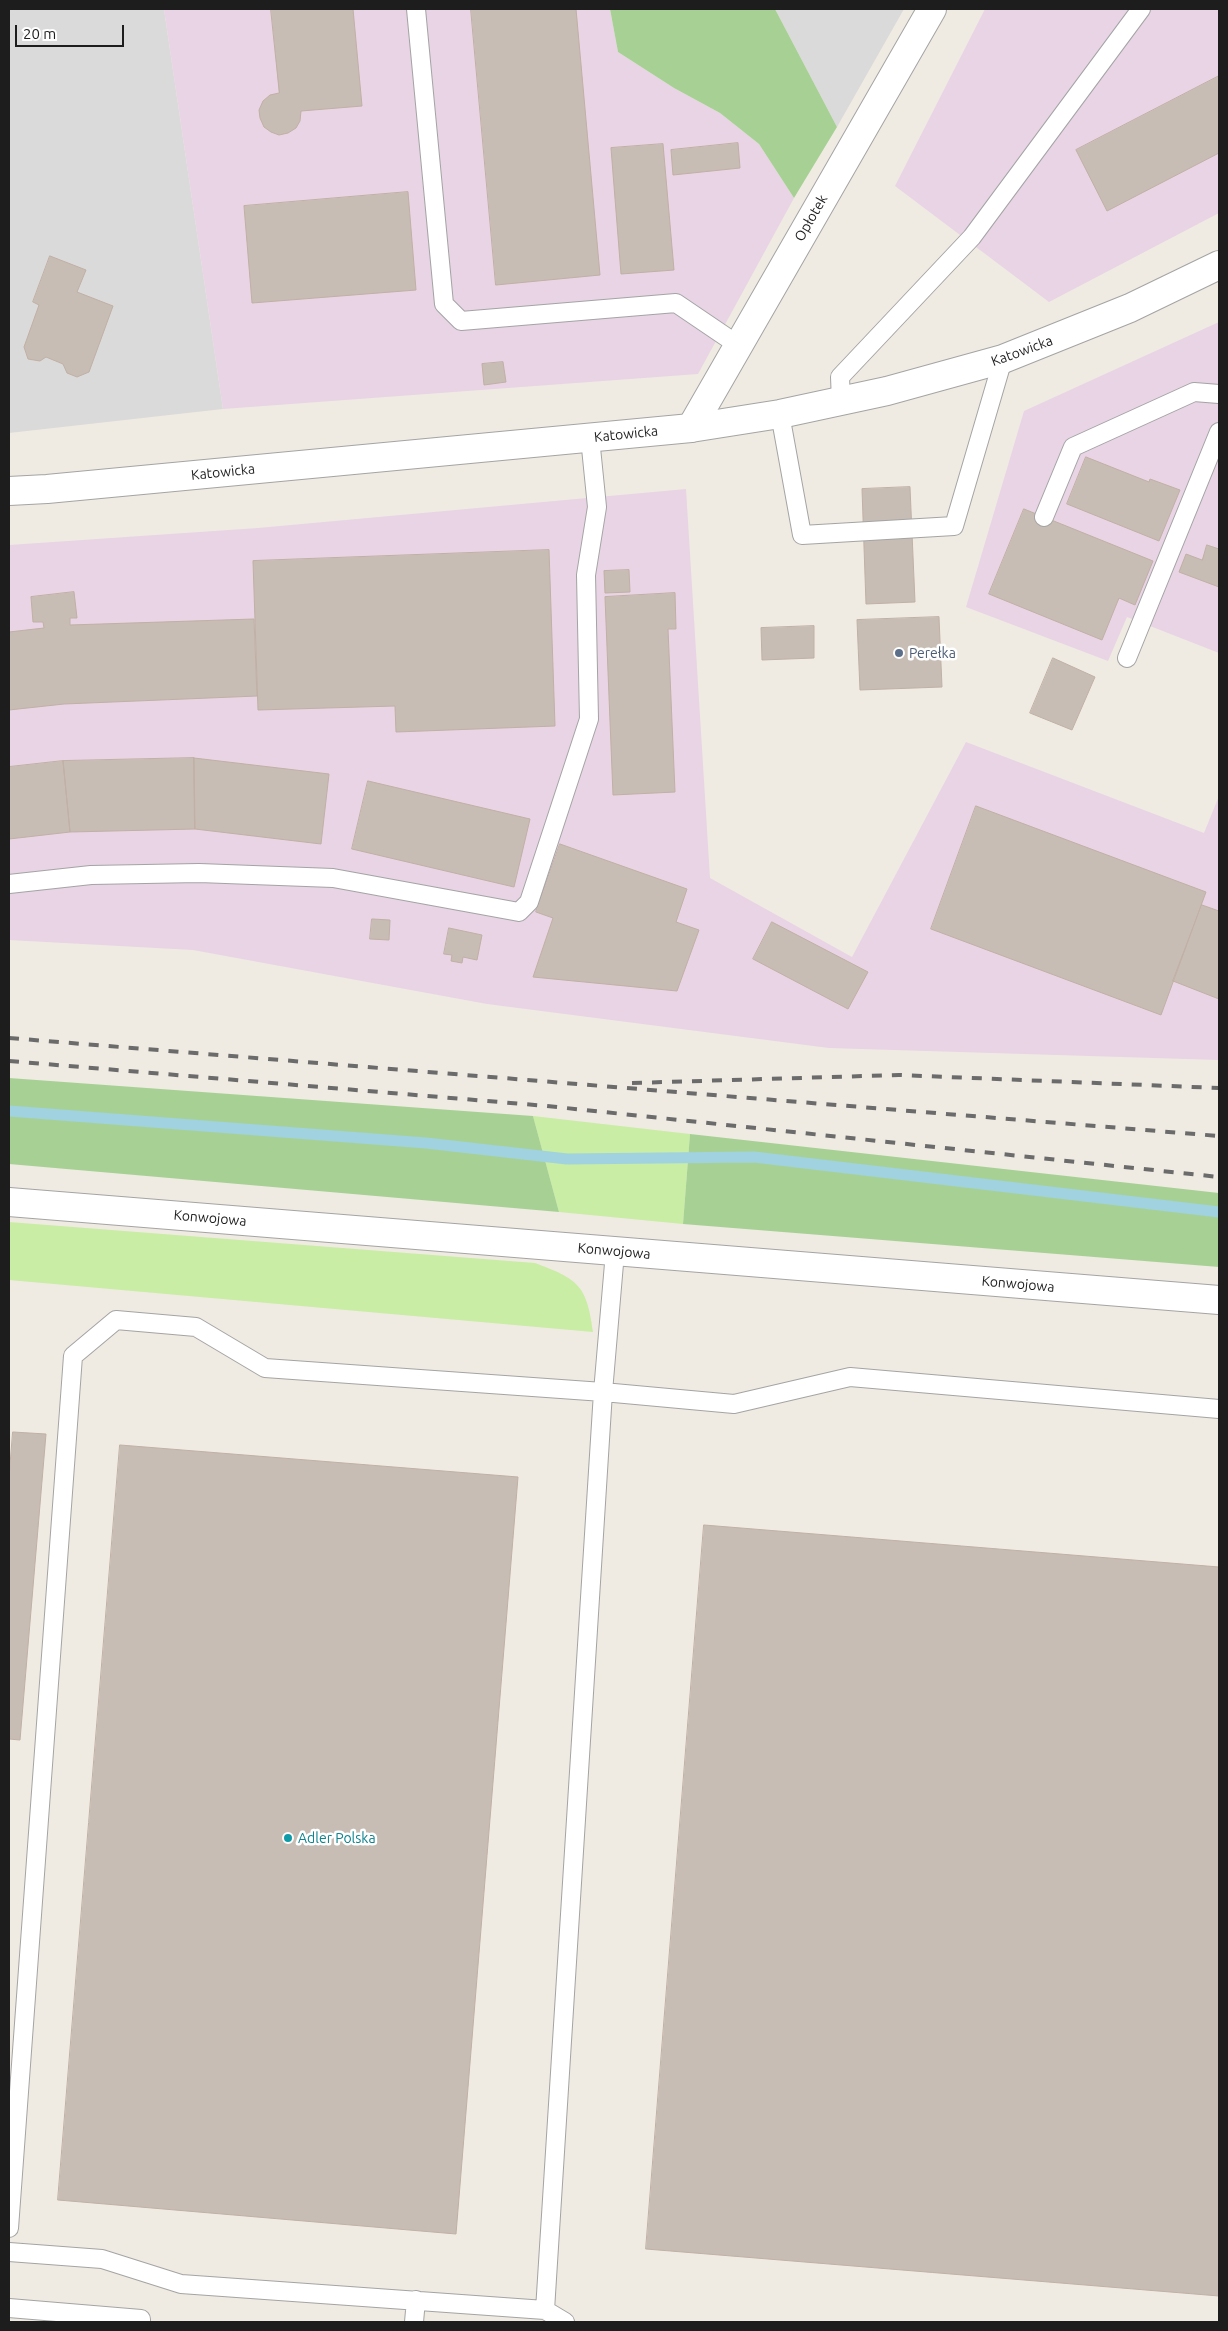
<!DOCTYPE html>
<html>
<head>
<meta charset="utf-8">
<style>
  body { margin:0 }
  #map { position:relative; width:1228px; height:2331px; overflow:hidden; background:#efebe2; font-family:Ubuntu,sans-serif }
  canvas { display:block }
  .frame { position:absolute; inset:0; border:10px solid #1d1d1d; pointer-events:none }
  .scale { position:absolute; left:15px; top:25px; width:109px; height:22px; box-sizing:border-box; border:2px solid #1d1d1d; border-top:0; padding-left:6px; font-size:15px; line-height:18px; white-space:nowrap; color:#1d1d1d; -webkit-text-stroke:4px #fff; paint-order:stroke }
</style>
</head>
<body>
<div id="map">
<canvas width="1228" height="2331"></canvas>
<div class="frame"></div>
<div class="scale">20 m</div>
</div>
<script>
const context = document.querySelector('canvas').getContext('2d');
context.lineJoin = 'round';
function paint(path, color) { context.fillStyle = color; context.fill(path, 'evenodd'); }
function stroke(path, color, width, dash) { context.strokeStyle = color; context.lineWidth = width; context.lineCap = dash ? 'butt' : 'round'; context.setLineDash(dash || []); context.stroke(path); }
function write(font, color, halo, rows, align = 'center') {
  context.font = font + ' Ubuntu,sans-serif'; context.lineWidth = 5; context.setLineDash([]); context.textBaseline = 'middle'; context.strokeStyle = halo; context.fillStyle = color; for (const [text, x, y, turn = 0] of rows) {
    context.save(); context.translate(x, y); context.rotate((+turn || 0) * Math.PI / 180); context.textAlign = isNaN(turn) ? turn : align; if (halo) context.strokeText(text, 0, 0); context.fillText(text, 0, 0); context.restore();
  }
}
paint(new Path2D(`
  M9 9H164L223 409 9 433Z
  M775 9H904L837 127Z`), '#dbdada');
paint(new Path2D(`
  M164 9H610L618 52 674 88 720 113 759 144 794 198 698 374 223 409Z
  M985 9H1219V213L1049 302 895 186Z
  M1219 322V653L1127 617 1108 661 966 607 1024 411Z
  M686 489 710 878 852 957 966 742 1204 833 1219 796V1060L829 1048 487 1004 193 950 9 940V545L258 528Z`), '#e8d4e5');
paint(new Path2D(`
  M533 1116 690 1134 683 1224 559 1212Z
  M9 1222 535 1263C578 1279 587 1285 593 1332L9 1280Z`), '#c9eda4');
paint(new Path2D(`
  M610 9H775L837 127 794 198 759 144 720 113 674 88 618 52Z
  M9 1078 533 1116 559 1212 9 1164Z
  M690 1134 1219 1193V1267L683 1224Z`), '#a7d194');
stroke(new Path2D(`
  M9 1111 426 1143 567 1159 754 1157 1219 1212`), '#a0d2df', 11);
const building = new Path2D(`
  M271 9H353L362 106 301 111 300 121 296 128 288 133 279 135 271 132 264 127 260 118 259 110 263 101 270 95 279 93Z
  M471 9H576L600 275 496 285Z
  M1219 76V153L1107 211 1076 150Z
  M738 143 740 168 673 175 671 150Z
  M663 144 674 270 621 274 611 148Z
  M408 192 416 290 252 303 244 206Z
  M50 256 86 270 77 292 113 306 89 372 77 377 67 373 63 364 46 357 40 361 28 359 24 347 39 305 33 302Z
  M503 362 506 382 484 385 482 364Z
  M1086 457 1149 482 1150 479 1180 490 1159 541 1067 504Z
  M910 487 915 602 866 604 862 489Z
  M1024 509 1153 561 1135 605 1119 598 1102 640 989 594Z
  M1207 545 1219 549V587L1179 572 1186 554 1202 560Z
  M549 550 555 726 396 732 395 706 258 710 253 561Z
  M629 570 630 592 605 593 604 571Z
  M74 592 77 618H70V625L254 619 257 696 64 704 9 710V632L44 628 43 622H33L31 597Z
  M675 593 676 629H668L675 792 613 795 605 597Z
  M939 617 942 687 860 690 857 620Z
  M814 626V658L762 660 761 628Z
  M1053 658 1095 677 1072 730 1030 713Z
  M194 758 195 829 70 832 63 761Z
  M194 758 329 774 321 844 195 829Z
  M63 761 70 832 9 839V767Z
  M368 781 530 819 514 887 352 849Z
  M976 806 1206 892 1161 1015 931 929Z
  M560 844 687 889 676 922 699 930 677 991 533 977 553 918 536 912Z
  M1202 905 1219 911V999L1173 981Z
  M372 919 390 920 389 940 370 939Z
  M772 922 868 972 848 1009 753 959Z
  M449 928 482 935 477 960 463 957 462 963 451 961 452 955 444 954Z
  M13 1432 46 1434 20 1740 9 1739V1478Z
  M120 1445 518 1477 456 2234 58 2200Z
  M704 1525 1219 1567V2296L646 2249Z`);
paint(building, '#c7bdb5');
stroke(building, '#c1b0a4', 1);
const service = new Path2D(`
  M416 9 444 304 461 321 676 303 738 345
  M841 401 840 377 972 237 1141 9
  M780 414 802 535 954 526 1003 359
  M1044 517 1073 447 1194 392 1219 394
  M1127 658 1219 432
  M9 884 91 875 199 873 333 878 519 912 529 902 589 719 586 575 597 507 590 438
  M9 2228 73 1356 116 1320 196 1327 265 1368 603 1392 734 1404 850 1377 1219 1409
  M9 2252 102 2259 181 2284 545 2310 603 1392 615 1252
  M9 2308 141 2319V2322
  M545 2310 565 2322
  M414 2322 416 2300`);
const minor = new Path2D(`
  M691 428 932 9
  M9 1202 1219 1300`);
const tertiary = new Path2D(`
  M9 491 47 489 691 428 780 414 887 391 1003 359 1130 308 1219 265`);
stroke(service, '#a4a4a4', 20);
stroke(minor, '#a4a4a4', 30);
stroke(tertiary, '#a4a4a4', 30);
stroke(service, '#fff', 18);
stroke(minor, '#fff', 28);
stroke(tertiary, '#fff', 28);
stroke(new Path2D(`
  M9 1038 1219 1136
  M9 1061 547 1106 1219 1177
  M632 1083 899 1075 1219 1088`), '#6b6b6b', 4, [10, 10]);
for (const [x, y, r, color] of [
  [899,653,5,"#5c6f8a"],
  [288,1838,5,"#0f9aa8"]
]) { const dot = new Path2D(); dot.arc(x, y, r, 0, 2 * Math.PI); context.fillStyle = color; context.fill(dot); stroke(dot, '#fff', 2); }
write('14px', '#1d1d1d', '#fff', [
  ["Opłotek",811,218,-60],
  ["Katowicka",1022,351,-20],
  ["Katowicka",626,434,-6],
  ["Katowicka",223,472,-6],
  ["Konwojowa",210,1218,5],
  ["Konwojowa",614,1251,5],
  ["Konwojowa",1018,1284,5]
]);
write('14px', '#4e5e75', '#fff', [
  ["Perełka",909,653]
], 'left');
write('14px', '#0d838f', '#fff', [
  ["Adler Polska",298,1838]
], 'left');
</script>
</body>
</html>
